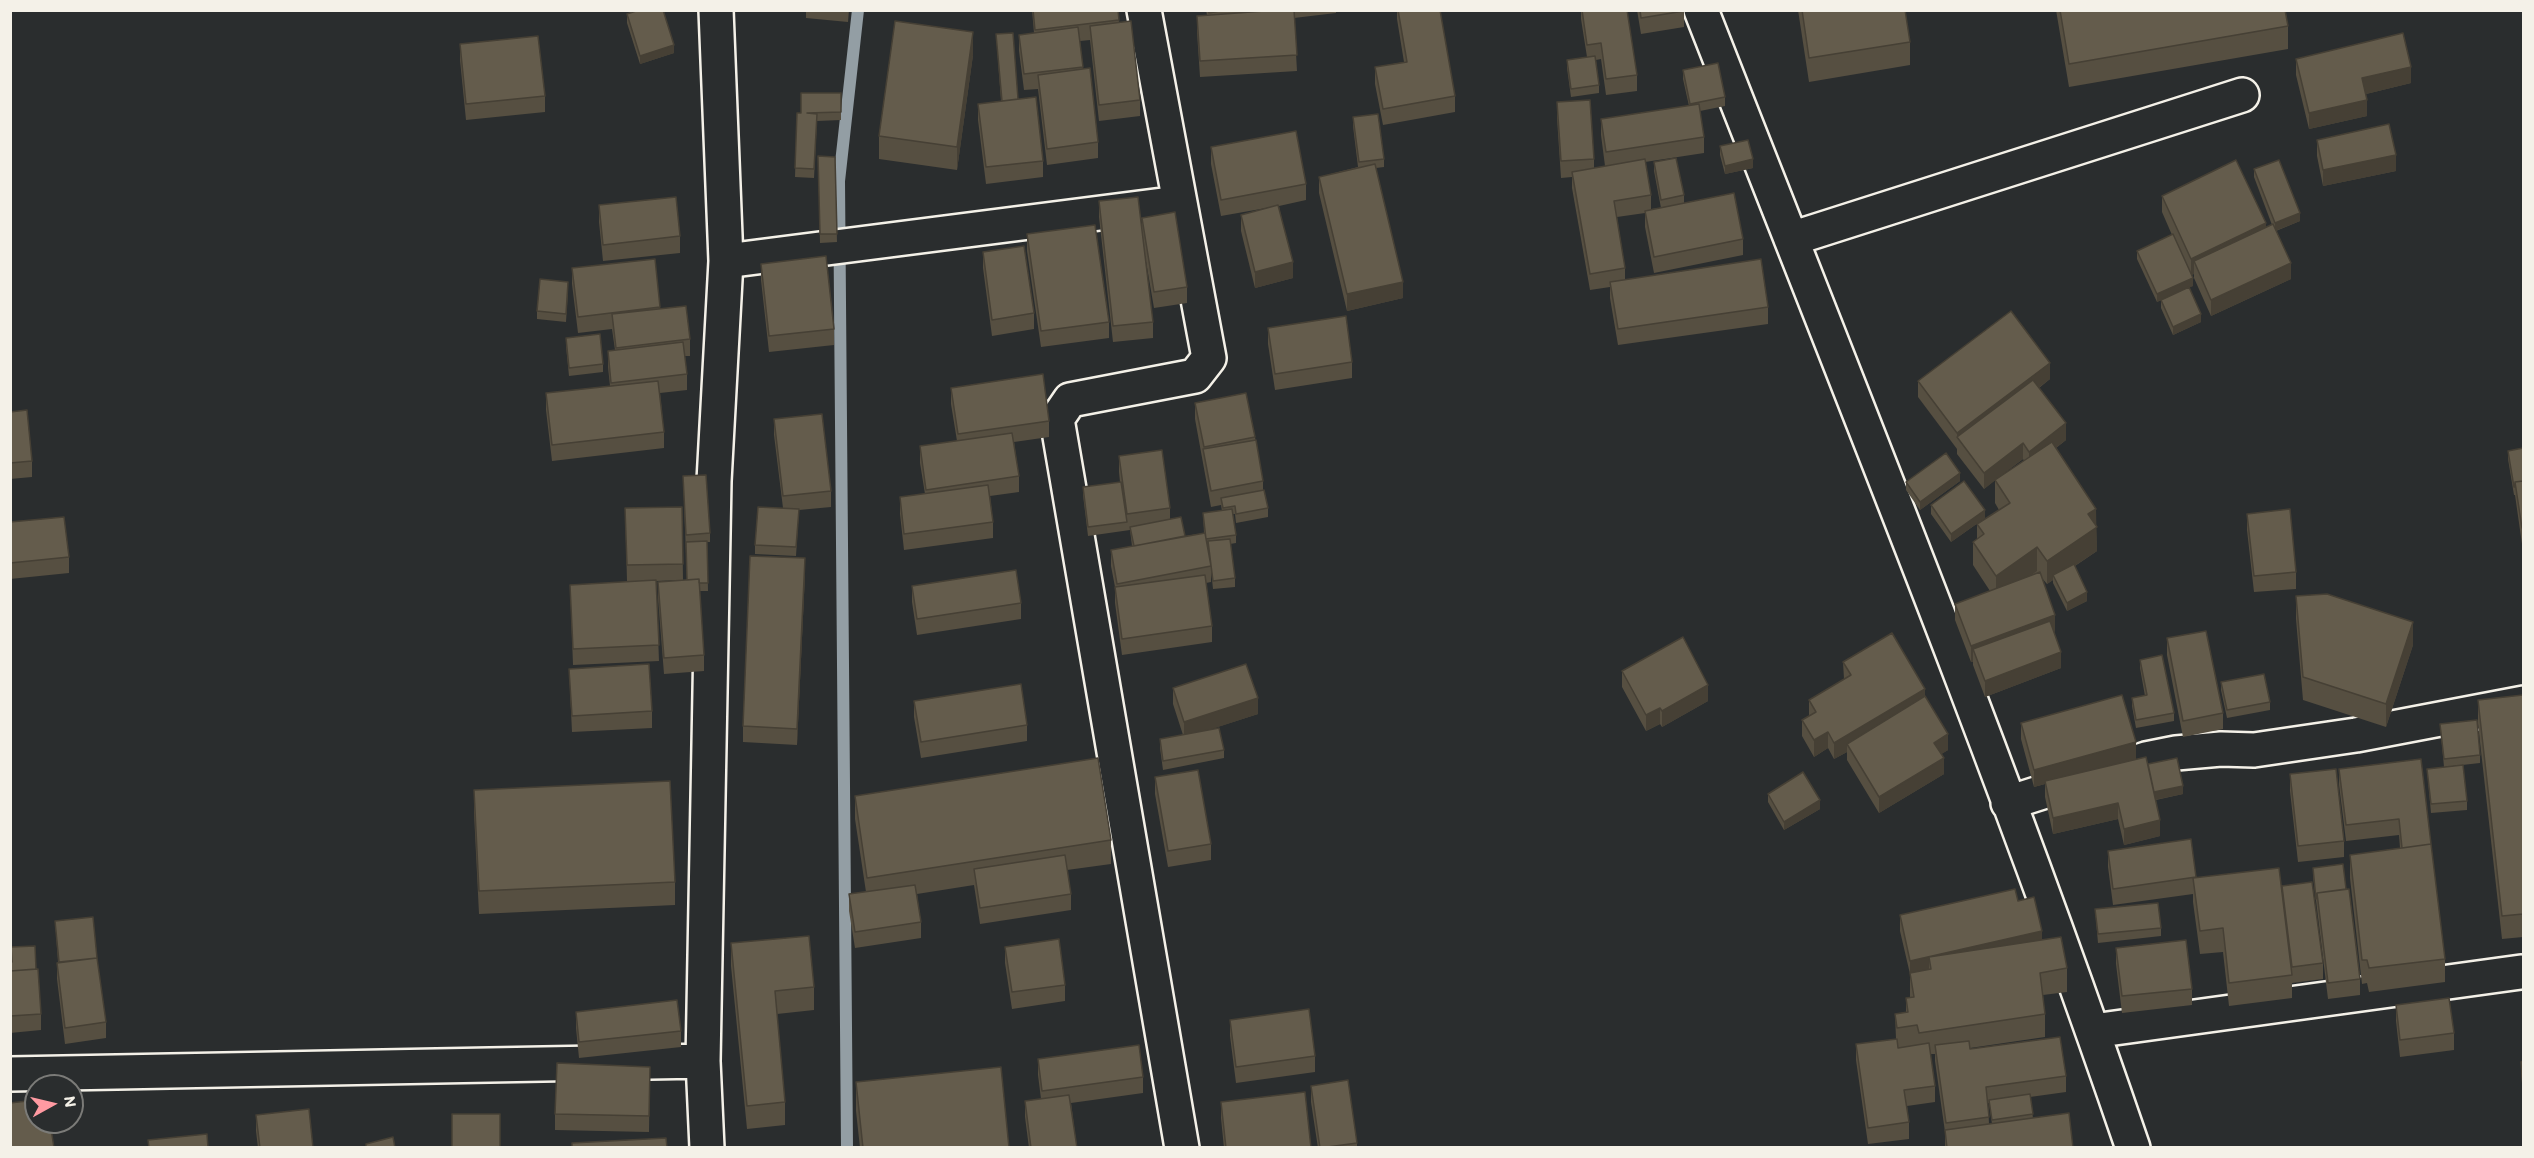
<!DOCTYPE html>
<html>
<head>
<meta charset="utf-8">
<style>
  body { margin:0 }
  #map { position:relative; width:2534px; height:1158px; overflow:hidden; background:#2a2d2e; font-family:Itim,sans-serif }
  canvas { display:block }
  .frame { position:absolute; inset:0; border:12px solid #f4f1e8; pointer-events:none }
  .north { position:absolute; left:24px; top:1074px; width:60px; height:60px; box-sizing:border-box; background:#2a2d2e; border:2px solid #7b7b78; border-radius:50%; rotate:82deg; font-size:16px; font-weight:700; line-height:24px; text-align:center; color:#f4f1e8 }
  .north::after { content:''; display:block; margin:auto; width:21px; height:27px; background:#ff9aa2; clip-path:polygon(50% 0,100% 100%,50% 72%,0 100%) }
</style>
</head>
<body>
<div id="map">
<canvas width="2534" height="1158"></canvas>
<div class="frame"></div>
<div class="north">N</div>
</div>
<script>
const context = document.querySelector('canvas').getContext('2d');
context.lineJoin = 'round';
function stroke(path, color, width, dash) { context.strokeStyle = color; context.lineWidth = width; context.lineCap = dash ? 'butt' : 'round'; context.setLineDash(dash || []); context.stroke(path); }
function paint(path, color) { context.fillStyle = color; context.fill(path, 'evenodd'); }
stroke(new Path2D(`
  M847 1148 839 181 858 10`), '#939ea4', 12);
const street = new Path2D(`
  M1144 10 1209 358 1195 376 1070 400 1057 419 1182 1148
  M1701 10C1849 388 2002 764 2133 1148
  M1791 239 2242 95
  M726 261 1178 203
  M2008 803 2146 759 2176 753 2221 749 2254 750 2356 735 2524 703
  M2093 1031 2521 972
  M10 1074 703 1061
  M707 1148 703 1061 714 481 726 261 716 10`);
stroke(street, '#f4f1e8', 38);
stroke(street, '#2a2d2e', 33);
paint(new Path2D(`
  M806 10H849L848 22 806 18Z
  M1032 10H1118L1119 23 1140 100V116L1099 121 1090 40 1080 41 1083 69 1098 142V158L1047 165 1038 89 1024 90 1019 51V35L1034 33Z
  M1206 10H1336V13L1294 18 1297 71 1200 77 1197 32V16L1207 15Z
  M1397 10H1440L1455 96V112L1383 125 1375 84V67L1404 62 1397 19Z
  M1581 10H1627L1637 75V91L1606 95 1601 59 1596 60 1599 85V93L1571 97 1567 68V60L1587 57 1581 19Z
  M1637 10H1684V27L1641 34Z
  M1798 10H1905L1910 42V65L1809 82Z
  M2056 10H2285L2288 26V49L2069 87Z
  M627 14 674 53 640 64 627 23Z
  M996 34 1018 99 1043 161V177L986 184 978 120V104L1001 101Z
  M460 44 545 96V112L466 120 460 60Z
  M973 55 957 170 879 159V136Z
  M2296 59 2411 83 2366 94 2367 116 2309 129 2296 75Z
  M1683 70 1725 97V106L1700 111 1704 137V153L1645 162 1651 195V209L1661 208 1654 171V162L1684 195V203L1743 239V255L1654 273 1645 227V213L1617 217 1625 268V279L1768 307V324L1618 345 1610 298V287L1590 290 1572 188V177L1561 178 1557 118V102L1594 159V168L1605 166 1601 135V119L1689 106 1683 79Z
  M841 93V120L817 121 814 178 795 177 797 113H801Z
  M1353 117 1384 159V167L1376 168 1403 298 1347 311 1319 193V177L1358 167 1353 126Z
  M2317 140 2396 171 2323 186 2317 156Z
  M1720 146 1753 168 1725 174 1720 155Z
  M1211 147 1306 184V200L1279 206 1293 278 1255 288 1241 231V215L1272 207 1221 216 1211 164Z
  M818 156 835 157 837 242 820 243Z
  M2254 169 2300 221 2276 231 2291 279 2211 316 2194 278V274L2191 275 2193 286 2189 287 2201 322 2173 335 2161 308V300L2157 302 2137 259V251L2172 235 2162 212V196L2266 227 2272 225 2254 177Z
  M1099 201 1142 227V218L1187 287V303L1154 308 1144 250 1153 322V338L1113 342 1099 217Z
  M599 205 680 236V253L603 261 599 222Z
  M1027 234 1109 322V338L1041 347 1027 251Z
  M983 252 1034 313V329L992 336 983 268Z
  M655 259 660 309 690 339V356H685L687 374V390L660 393 664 432V448L552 461 546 410V393L610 386 608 367V351L615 350 612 329 578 333 572 284V268Z
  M761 264 834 329V345L769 352 761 280Z
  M568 290 566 322 537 319V311Z
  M1268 328 1352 362V378L1275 390 1268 344Z
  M566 338 603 364V372L569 376 566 346Z
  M2050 379 2039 388 2066 440 2056 448 2096 526 2097 551 2075 566 2087 601 2067 611 2053 583V580L2047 584 2041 577 2055 631 2054 632 2061 668 1985 697 1973 665V662H1971L1955 620V604L1990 591 1973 565V542L1977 539V524L1999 510 1995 503V480L1984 489 1957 454V449L1918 397V381ZM2023 459 2024 461 1999 477Z
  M951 388 1049 421V437L1014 442 1019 476V492L990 496 993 522V538L904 550 900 514V497L925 494 920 463V446L957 441 951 404Z
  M1195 403 1255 437 1263 481V491L1268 508V517L1236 523 1235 514H1233L1236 535V543L1230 544 1235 578V587L1213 589 1211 570V582L1206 583 1212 626V642L1122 655 1115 603V587L1111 566V550L1132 546 1130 530 1088 536 1083 495V487L1120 482 1119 472V456L1170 508V519L1185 536 1204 533 1203 513 1222 511 1221 505 1211 507 1195 419Z
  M10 412 32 461V477L10 479Z
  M774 419 831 491V507L799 510 796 556 755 554V545L783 508 774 435Z
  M2523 448V544H2522L2515 495H2514L2508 459V451Z
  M683 476 710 533V542H707L708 591H699L704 655V671L664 674 658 598V582L682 580 656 581 659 661 573 665 570 585 642 581H627L625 508 682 507 683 580H687Z
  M1960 481 1920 510 1906 490V482Z
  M1931 505 1985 518 1951 542 1931 514Z
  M2247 514 2296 572V589L2254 592 2247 530Z
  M10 522 69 557V573L10 579Z
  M805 574 797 745 743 742V726Z
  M912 586 1021 603V619L917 635 912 602Z
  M2296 596 2413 645 2386 727 2303 700 2296 619Z
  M2167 638 2223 713V729L2183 737 2167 655Z
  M2140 660 2174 713V721L2136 728 2132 706V698L2145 696 2140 668Z
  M1843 662 1925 697 1948 750 1941 754 1944 774 1879 813 1847 760V752L1834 759 1828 748 1814 757 1802 736V720L1809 716V700L1844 679Z
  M569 669 652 711V728L572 732Z
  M1622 671 1708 701 1662 727 1660 724 1646 731 1622 687Z
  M2221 682 2270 702V710L2227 718 2221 690Z
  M1173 688 1258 714 1208 730 1224 750V758L1163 770 1160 748V739L1183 735 1173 704Z
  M2523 695V937L2502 939 2478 724V700Z
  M914 701 1027 725V741L921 758 914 717Z
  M2021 723 2136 759 2110 766H2148L2183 794 2156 800 2160 836 2124 845 2118 819 2053 834 2045 797V784L2034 787 2021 739Z
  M2440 724 2480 755V763L2444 767Z
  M2339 769 2431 844 2445 959V982L2369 992 2367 983 2362 984 2350 878V855L2400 848 2399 835 2346 841 2339 785Z
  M2427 769 2467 801V810L2431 813Z
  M2290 774 2344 841V857L2298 862 2290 791Z
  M1155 777 1211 844V860L1168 867 1155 794Z
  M474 790 675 882V905L479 914 474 813Z
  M1768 794 1820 809 1784 830 1768 802Z
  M855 796 1111 840V864L1067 870 1071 894V910L980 924 974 885 917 894 921 922V938L855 948 849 911V894L866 892 855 819Z
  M2108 851 2196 878 2282 892 2323 963V979L2292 983V998L2229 1006 2223 952 2200 954 2193 902V894L2113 905 2108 867Z
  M2313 868 2346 889 2360 979V995L2328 999 2313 876Z
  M2018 901 2042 940 2067 968V992L2043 995 2045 1014V1037L1970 1048V1049L2066 1076V1092L2030 1097 2033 1118 2073 1148H1945V1132L1935 1061V1054H1930L1935 1086V1102L1907 1106 1909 1122V1139L1868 1144 1856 1060V1044L1896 1039 1895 1014 1906 1012V998H1910V974L1900 931V915ZM1988 1103H1989L1992 1124H1989Z
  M2095 909 2161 928V936L2098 943Z
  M55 921 97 958 106 1022V1038L65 1044 57 979V963L58 962Z
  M731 943 814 987V1010L777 1014 785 1102V1125L747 1129 731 966Z
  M1005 947 1065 985V1001L1012 1009 1005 963Z
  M2116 948 2192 989V1005L2122 1013 2116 964Z
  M10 962 36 969 41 1014V1030L10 1033Z
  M2396 1005 2454 1033V1050L2400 1057 2396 1021Z
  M576 1012 681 1031V1047L579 1058 576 1028Z
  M1230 1020 1315 1056V1072L1236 1083 1230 1036Z
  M1038 1059 1143 1077V1093L1071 1103 1077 1148H1029L1025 1117V1101L1041 1099 1038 1075Z
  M2523 1061V1095L2521 1070V1062Z
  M650 1067 649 1132 555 1130V1114Z
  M856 1082 1009 1148H860L856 1111Z
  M1311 1086 1357 1143V1148H1318L1311 1102Z
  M1221 1102 1311 1148H1224L1221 1118Z
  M256 1115 313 1148H258L256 1131Z`), '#564f41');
paint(new Path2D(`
  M973 32V55L957 170V147Z
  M674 45V53L640 64V56Z
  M2411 67V83L2362 95V78Z
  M2367 100V116L2309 129V113Z
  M2396 155V171L2323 186V170Z
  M1753 159V168L1725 174V166Z
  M2300 213V221L2275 231V223Z
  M2266 223V239L2194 261V274L2191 275V259Z
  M1293 262V278L1255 288V272Z
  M2291 263V279L2211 316V300Z
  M2193 278V286L2157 302V294Z
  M1403 282V298L1347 311V294Z
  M2201 314V322L2173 335V327Z
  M2050 363V379L1963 445 1957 437V433Z
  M2066 423V440L2029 468V452Z
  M2023 443V459L1984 489V473Z
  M1960 473V481L1920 510V502Z
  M2096 509 2097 551 2055 579 2053 575V580L2047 584V561L2088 514Z
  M1985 510V518L1951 542V534Z
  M2037 547V571L1996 599V576Z
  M805 558V574L797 745V729Z
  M2087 592V601L2067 611V603Z
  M2055 615V631L1977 660 1973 649V662H1971V646Z
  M2413 622V645L2386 727V704Z
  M2061 652V668L1985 697V681Z
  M1708 685V701L1662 727V711Z
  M1925 689V705L1847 744V752L1834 759V743Z
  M1258 698V714L1184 738V722Z
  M1660 708V724L1646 731V715Z
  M1828 732V748L1814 757V740Z
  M1948 734V750L1934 759V743Z
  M2136 742V759L2045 784V781V784L2034 787V770Z
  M1944 758V774L1879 813V797Z
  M2183 786V794L2154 800V792Z
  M1820 800V809L1784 830V822Z
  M2118 803V819L2053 834V818Z
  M2160 820V836L2124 845V829Z
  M2042 931V948L1929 957V973L1910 977V961Z`), '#464035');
const building = new Path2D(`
  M639 10H663L674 45 640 56 627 14Z
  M1033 10H1118L1119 20 1035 30Z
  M1208 10H1225L1209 13Z
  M1278 10H1294L1297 55 1200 61 1197 16Z
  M1398 10H1440L1455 96 1383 109 1375 67 1407 62Z
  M1582 10H1627L1637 75 1606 79 1601 43 1587 45Z
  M1640 10H1684V11L1641 18Z
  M1802 10H1905L1910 42 1809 58Z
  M2060 10H2285L2288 26 2069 64Z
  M895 21 973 32 957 147 879 136Z
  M1131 21 1140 100 1099 105 1090 26Z
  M1078 27 1083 67 1024 74 1019 35Z
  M1013 33 1018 99 1002 101 996 34Z
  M2403 33 2411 67 2362 78 2367 100 2309 113 2296 59Z
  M538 36 545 96 466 104 460 44Z
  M1595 56 1599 85 1571 89 1567 60Z
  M1718 63 1725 97 1690 104 1683 70Z
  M1090 68 1098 142 1047 149 1038 75Z
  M801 93H841V112L807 113 817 114 814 169 795 168 797 113H801Z
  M1036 97 1043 161 986 167 978 104Z
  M1590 100 1594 159 1561 161 1557 102Z
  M1699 104 1704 137 1606 152 1601 119Z
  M1378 114 1384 159 1359 162 1353 117Z
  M2389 124 2396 155 2323 170 2317 140Z
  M1296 131 1306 184 1221 200 1211 147Z
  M1748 140 1753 159 1725 166 1720 146Z
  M818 156 835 157 837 234H820Z
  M1676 158 1684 195 1661 200 1654 162Z
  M1645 159 1651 195 1614 201 1625 268 1590 274 1572 172Z
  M2236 160 2266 223 2191 259 2162 196Z
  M2279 160 2300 213 2275 223 2254 169Z
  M1375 164 1403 282 1347 294 1319 177Z
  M1734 193 1743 239 1654 257 1645 211Z
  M676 197 680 236 603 245 599 205Z
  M1138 197 1153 322 1113 326 1099 201Z
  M1278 205 1293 262 1255 272 1241 215Z
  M1175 212 1187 287 1154 292 1142 218Z
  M2273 224 2291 263 2211 300 2194 261Z
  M1095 225 1109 322 1041 331 1027 234Z
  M2173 234 2193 278 2157 294 2137 251Z
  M1024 246 1034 313 992 320 983 252Z
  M826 256 834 329 769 336 761 264Z
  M655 259 660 307 578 317 572 268Z
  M1761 259 1768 307 1618 329 1610 282Z
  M540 279 568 282 566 314 537 311Z
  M2189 287 2201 314 2173 327 2161 300Z
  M686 306 690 339 616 348 612 314Z
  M2011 311 2050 363 1957 433 1918 381Z
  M1346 316 1352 362 1275 374 1268 328Z
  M600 334 603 364 569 368 566 338Z
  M683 342 687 374 611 383 608 351Z
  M1043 374 1049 421 958 434 951 388Z
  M2033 380 2066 423 2029 452 2023 443 1984 473 1957 437Z
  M658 381 664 432 552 445 546 393Z
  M1246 393 1255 437 1204 447 1195 403Z
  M27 410 32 461 10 463V412Z
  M822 414 831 491 783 496 774 419Z
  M1012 433 1019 476 926 490 920 446Z
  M1256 440 1263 481 1211 491 1203 449Z
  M2052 442 2096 509 2088 514 2097 527 2047 561 2037 547 1996 576 1973 542 1984 534 1977 524 2010 503 1995 480Z
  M2523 448V481L2515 482V487H2514L2508 451Z
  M1162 450 1170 508 1127 514 1119 456Z
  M1946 453 1960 473 1920 502 1906 482Z
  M706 475 710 533 686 535 683 476Z
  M1964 481 1985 510 1951 534 1931 505Z
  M2523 481V528H2522L2515 482Z
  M1121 482 1127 522 1088 527 1083 487Z
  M988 485 993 522 904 534 900 497Z
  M1264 490 1268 508 1236 514 1235 506 1223 508 1221 498Z
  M682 507 683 564 627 565 625 508Z
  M758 507 799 509 796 547 755 545Z
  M1232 509 1236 535 1206 539 1203 513Z
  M2290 509 2296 572 2254 576 2247 514Z
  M64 517 69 557 10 563V522Z
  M1181 517 1185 536 1134 546 1130 527Z
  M1205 533 1211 566 1117 584 1111 550Z
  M1230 539 1235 578 1213 581 1208 541Z
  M707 541 708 583H699V579L687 580 686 542Z
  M750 556 805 558 797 729 743 726Z
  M2074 564 2087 592 2067 603 2053 575Z
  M1016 570 1021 603 917 619 912 586Z
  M2040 572 2055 615 1971 646 1955 604Z
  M1205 575 1212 626 1122 639 1115 587Z
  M699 579 704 655 664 658 658 582Z
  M656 580 659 645 573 649 570 585Z
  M2327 594 2413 622 2386 704 2303 677 2296 596Z
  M2050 621 2061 652 1985 681 1973 649Z
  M2206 631 2223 713 2183 721 2167 638Z
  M1892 633 1925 689 1834 743 1828 732 1814 740 1802 720 1816 712 1809 700 1851 675 1843 662Z
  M1683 637 1708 685 1662 711 1660 708 1646 715 1622 671Z
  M2162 655 2174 713 2136 720 2132 698 2147 695 2140 660Z
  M649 664 652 711 572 716 569 669Z
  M1246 664 1258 698 1184 722 1173 688Z
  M2264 674 2270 702 2227 710 2221 682Z
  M1021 684 1027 725 921 742 914 701Z
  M2122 695 2136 742 2034 770 2021 723Z
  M2523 695V914L2502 916 2478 700Z
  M1925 696 1948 734 1934 743 1944 758 1879 797 1847 744Z
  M2477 720 2480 755 2444 759 2440 724Z
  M1219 728 1224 750 1163 761 1160 739Z
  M2146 757 2160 820 2124 829 2118 803 2053 818 2045 781Z
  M1098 758 1111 840 867 878 855 796Z
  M2177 758 2183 786 2154 792 2148 764Z
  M2421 759 2431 844 2402 848 2399 819 2346 825 2339 769Z
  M2463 765 2467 801 2431 804 2427 769Z
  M2336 769 2344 841 2298 846 2290 774Z
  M1198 770 1211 844 1168 851 1155 777Z
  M1803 772 1820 800 1784 822 1768 794Z
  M670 781 675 882 479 891 474 790Z
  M2191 839 2196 877 2113 889 2108 851Z
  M2431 844 2445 959 2369 968 2367 960H2362L2350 855Z
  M1065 855 1071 894 980 908 974 869Z
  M2343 864 2346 889 2317 893 2316 899 2313 868Z
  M2279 868 2292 975 2229 983 2223 928 2200 931 2193 878Z
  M2312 882 2323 963 2292 967 2282 886Z
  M915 885 921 922 855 932 849 894Z
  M2015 889 2018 901 2034 897 2042 931 1910 961 1900 915Z
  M2349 889 2360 979 2328 983 2317 893Z
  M2158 903 2161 928 2098 934 2095 909Z
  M93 917 97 958 59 962 55 921Z
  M809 936 814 987 775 991 785 1102 747 1106 731 943Z
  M2061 937 2067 968 2040 973 2045 1014 1919 1033 1917 1025 1897 1028 1895 1014 1908 1012 1906 998 1914 997 1910 973 1931 969 1929 957Z
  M1059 939 1065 985 1012 992 1005 947Z
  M2186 940 2192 989 2122 996 2116 948Z
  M35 946 36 969 10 971V962H12L11 947Z
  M97 958 106 1022 65 1028 57 963Z
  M38 969 41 1014 10 1016V971Z
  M2449 998 2454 1033 2400 1040 2396 1005Z
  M677 1000 681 1031 579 1042 576 1012Z
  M1309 1009 1315 1056 1236 1067 1230 1020Z
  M2060 1037 2066 1076 1986 1087 1989 1117 1946 1123 1935 1045 1969 1041 1970 1049Z
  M1897 1039 1898 1048 1929 1043 1935 1086 1904 1090 1909 1122 1868 1128 1856 1044Z
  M1139 1045 1143 1077 1042 1091 1038 1059Z
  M2523 1061V1087L2521 1062Z
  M557 1063 650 1067 649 1116 555 1114Z
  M1001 1067 1009 1148H863L856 1082Z
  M1348 1080 1357 1143 1320 1148 1311 1086Z
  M1305 1092 1311 1148H1226L1221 1102Z
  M2030 1094 2033 1114 1992 1120 1989 1100Z
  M1069 1095 1077 1148H1031L1025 1101Z
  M36 1100V1122H50L54 1148H10V1103Z
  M309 1109 313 1148H260L256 1115Z
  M2069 1113 2073 1148H1947L1945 1130Z
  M452 1114H500V1148H452Z
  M207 1134 208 1148H149L148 1140Z
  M393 1137 395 1148H366V1144Z
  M666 1138 667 1148H572V1143Z`);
paint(building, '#645c4c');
stroke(building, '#464035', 1.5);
</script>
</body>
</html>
